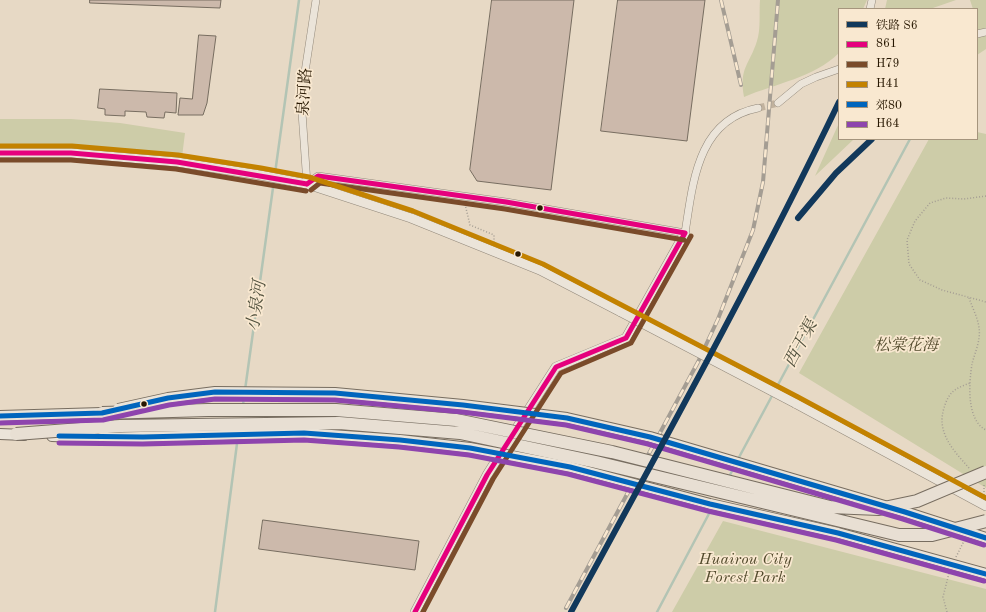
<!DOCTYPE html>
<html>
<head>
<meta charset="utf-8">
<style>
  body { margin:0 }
  #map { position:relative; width:986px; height:612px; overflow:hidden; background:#e7d9c5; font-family:"Old Standard TT","Noto Serif SC",serif }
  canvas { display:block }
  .legend { position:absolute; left:838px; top:8px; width:140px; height:132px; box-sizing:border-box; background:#f9e8d0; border:1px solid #a5947d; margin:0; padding:5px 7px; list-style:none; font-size:12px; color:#271701 }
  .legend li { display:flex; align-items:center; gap:8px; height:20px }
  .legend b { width:20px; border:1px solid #a5947d }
</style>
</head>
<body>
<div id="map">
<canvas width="986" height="612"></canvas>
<ul class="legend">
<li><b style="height:5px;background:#11385b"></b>铁路 S6</li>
<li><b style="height:5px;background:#e5007d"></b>861</li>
<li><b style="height:5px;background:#7a4b2a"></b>H79</li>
<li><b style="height:5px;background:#c38200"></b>H41</li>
<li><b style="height:5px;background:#0065bd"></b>郊80</li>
<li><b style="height:5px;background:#8e44ad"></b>H64</li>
</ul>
</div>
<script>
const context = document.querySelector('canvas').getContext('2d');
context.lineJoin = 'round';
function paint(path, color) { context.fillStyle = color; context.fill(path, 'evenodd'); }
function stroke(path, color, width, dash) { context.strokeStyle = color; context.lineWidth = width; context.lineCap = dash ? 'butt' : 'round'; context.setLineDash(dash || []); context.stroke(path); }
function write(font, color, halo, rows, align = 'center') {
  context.font = font + ' "Old Standard TT","Noto Serif SC",serif'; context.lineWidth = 3.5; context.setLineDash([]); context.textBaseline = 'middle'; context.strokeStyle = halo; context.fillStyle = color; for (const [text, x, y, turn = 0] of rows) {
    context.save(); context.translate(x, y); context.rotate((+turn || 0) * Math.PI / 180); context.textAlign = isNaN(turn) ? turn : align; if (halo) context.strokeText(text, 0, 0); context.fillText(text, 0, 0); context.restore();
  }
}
paint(new Path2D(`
  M760 0H867L863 9H839V53C813 78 777 83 744 97 739 67 749 66 757 41 761 29 759 12 760 0Z
  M887 0H956L930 9H885Z
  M970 0H986V49L977 55V39L980 36 977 25V9H973Z
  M0 119H71L120 123 185 133 182 157 90 147 0 146Z
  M839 123V139H854L815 176Z
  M977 132 986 134V488L799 373 929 139H977Z
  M723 521 986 589V612H672Z`), '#cdcca8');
stroke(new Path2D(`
  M245 390 299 0
  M243 406 244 395
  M737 461 910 139
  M729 477 735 465
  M215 612 238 436
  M657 612 712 508`), '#b3c4b4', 2.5);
const building = new Path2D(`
  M90 0H221L220 8 90 3Z
  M492 0H574L551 190 477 181 470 170Z
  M618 0H705L687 141 601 131Z
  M199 35 216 36 207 103 203 115H178L180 98 192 99Z
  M100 89 177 93 176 113 165 112 164 118 147 117 146 112 125 111V116L105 115V109L98 108Z
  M263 520 419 541 415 570 259 549Z`);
paint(building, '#ccb9ab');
stroke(building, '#776d60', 1);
stroke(new Path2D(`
  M758 108 778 103`), '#c1b29e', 7, [7, 3.5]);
const minor = new Path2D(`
  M316 0 301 98 307 184 318 176 506 202 685 233C693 183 697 120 758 108
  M870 9 872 0
  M977 34 986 32
  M778 103 801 84 816 77 839 69`);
const tertiary = new Path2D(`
  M0 153H71L177 162 260 175 307 184 411 218 540 270 621 312
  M795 403 986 506
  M511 437 556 367 626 338 685 233
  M415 612 487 475 504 448`);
const secondary = new Path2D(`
  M0 416 102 413
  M0 434 24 435
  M52 436 101 438`);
stroke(minor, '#92887a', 8);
stroke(tertiary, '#92887a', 10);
stroke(secondary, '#776d60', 12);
stroke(new Path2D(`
  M986 196 964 199 946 198 930 203 915 221 907 240 909 264 920 280 942 290 986 302
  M465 204 470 225 494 235V242
  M969 298C972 307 978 318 979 328 981 340 975 352 972 364 969 383 966 420 986 430
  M969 468C954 451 936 433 944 408 946 401 949 394 955 390 959 387 965 385 970 383
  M984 495V484
  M956 557 964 541
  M947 612 943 597 949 573`), '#a49d93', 1.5, [1, 2]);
stroke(minor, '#ebe4d9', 7);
stroke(tertiary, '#ebe4d9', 9);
stroke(secondary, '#ebe4d9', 10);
const rail = new Path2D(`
  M721 0 741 85
  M566 608 698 362 718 319 753 230 763 182 778 0`);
stroke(rail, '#a49d93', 4);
stroke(rail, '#f9e8d0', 2.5, [8]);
const tertiaryBridge = new Path2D(`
  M621 312 795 403`);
const secondaryBridge = new Path2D(`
  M118 409 168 398 215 392 335 393 463 405 567 418 650 437 905 512 986 538
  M101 438 304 433 400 440 470 448 570 467 710 504 838 533 986 574`);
const trunkBridge = new Path2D(`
  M102 413 208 410H336L456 420 612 452 830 507 879 509 917 501 986 472
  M16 434 120 426 339 423 460 433 596 462 899 535H932L986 521`);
stroke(tertiaryBridge, '#92887a', 10, []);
stroke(secondaryBridge, '#776d60', 12, []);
stroke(trunkBridge, '#776d60', 14, []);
stroke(tertiaryBridge, '#ebe4d9', 9);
stroke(secondaryBridge, '#ebe4d9', 10);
stroke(trunkBridge, '#e8dfd3', 12);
stroke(new Path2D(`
  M0 153H71L177 162 307 184
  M307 184 318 176 506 202 685 233
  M415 612 487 475 556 367 626 338 685 233`), '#e5007d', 5);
stroke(new Path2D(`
  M0 160H71L176 169 306 191
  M311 190 320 183 505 209 684 240
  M423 612 493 479 561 373 631 343 691 236`), '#7a4b2a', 5);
stroke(new Path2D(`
  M0 146H72L178 155 261 168 309 177 413 211 543 264 798 397 986 498`), '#c38200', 5);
stroke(new Path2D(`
  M0 416 102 413 168 398 215 392 335 393 463 405 567 418 650 437 905 512 986 538
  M59 436 143 437 304 433 400 440 470 448 570 467 710 504 838 533 986 574`), '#0065bd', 5);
stroke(new Path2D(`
  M0 423 103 420 169 405 215 399 335 400 462 412 566 425 648 444 903 519 984 545
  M59 443 143 444 304 440 399 447 469 455 568 474 708 511 836 540 984 581`), '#8e44ad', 5);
stroke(new Path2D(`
  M798 218 836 173 872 139
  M571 612C663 443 756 275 839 102`), '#11385b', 6);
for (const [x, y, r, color] of [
  [540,208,3.5,"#271701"],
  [518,254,3.5,"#271701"],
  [144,404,3.5,"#271701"]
]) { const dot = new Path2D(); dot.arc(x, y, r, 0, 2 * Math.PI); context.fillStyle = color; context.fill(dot); stroke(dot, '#f9e8d0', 1.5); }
write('16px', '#271701', '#f9e8d0', [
  ["泉河路",305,92,-86]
]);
write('italic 16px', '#524a2c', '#f9e8d0', [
  ["松棠花海",906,346],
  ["Huairou City",745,560],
  ["Forest Park",745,578]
]);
write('italic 17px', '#50503d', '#f9e8d0', [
  ["小泉河",257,306,-82],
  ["西干渠",801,344,-62]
]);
</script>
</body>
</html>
